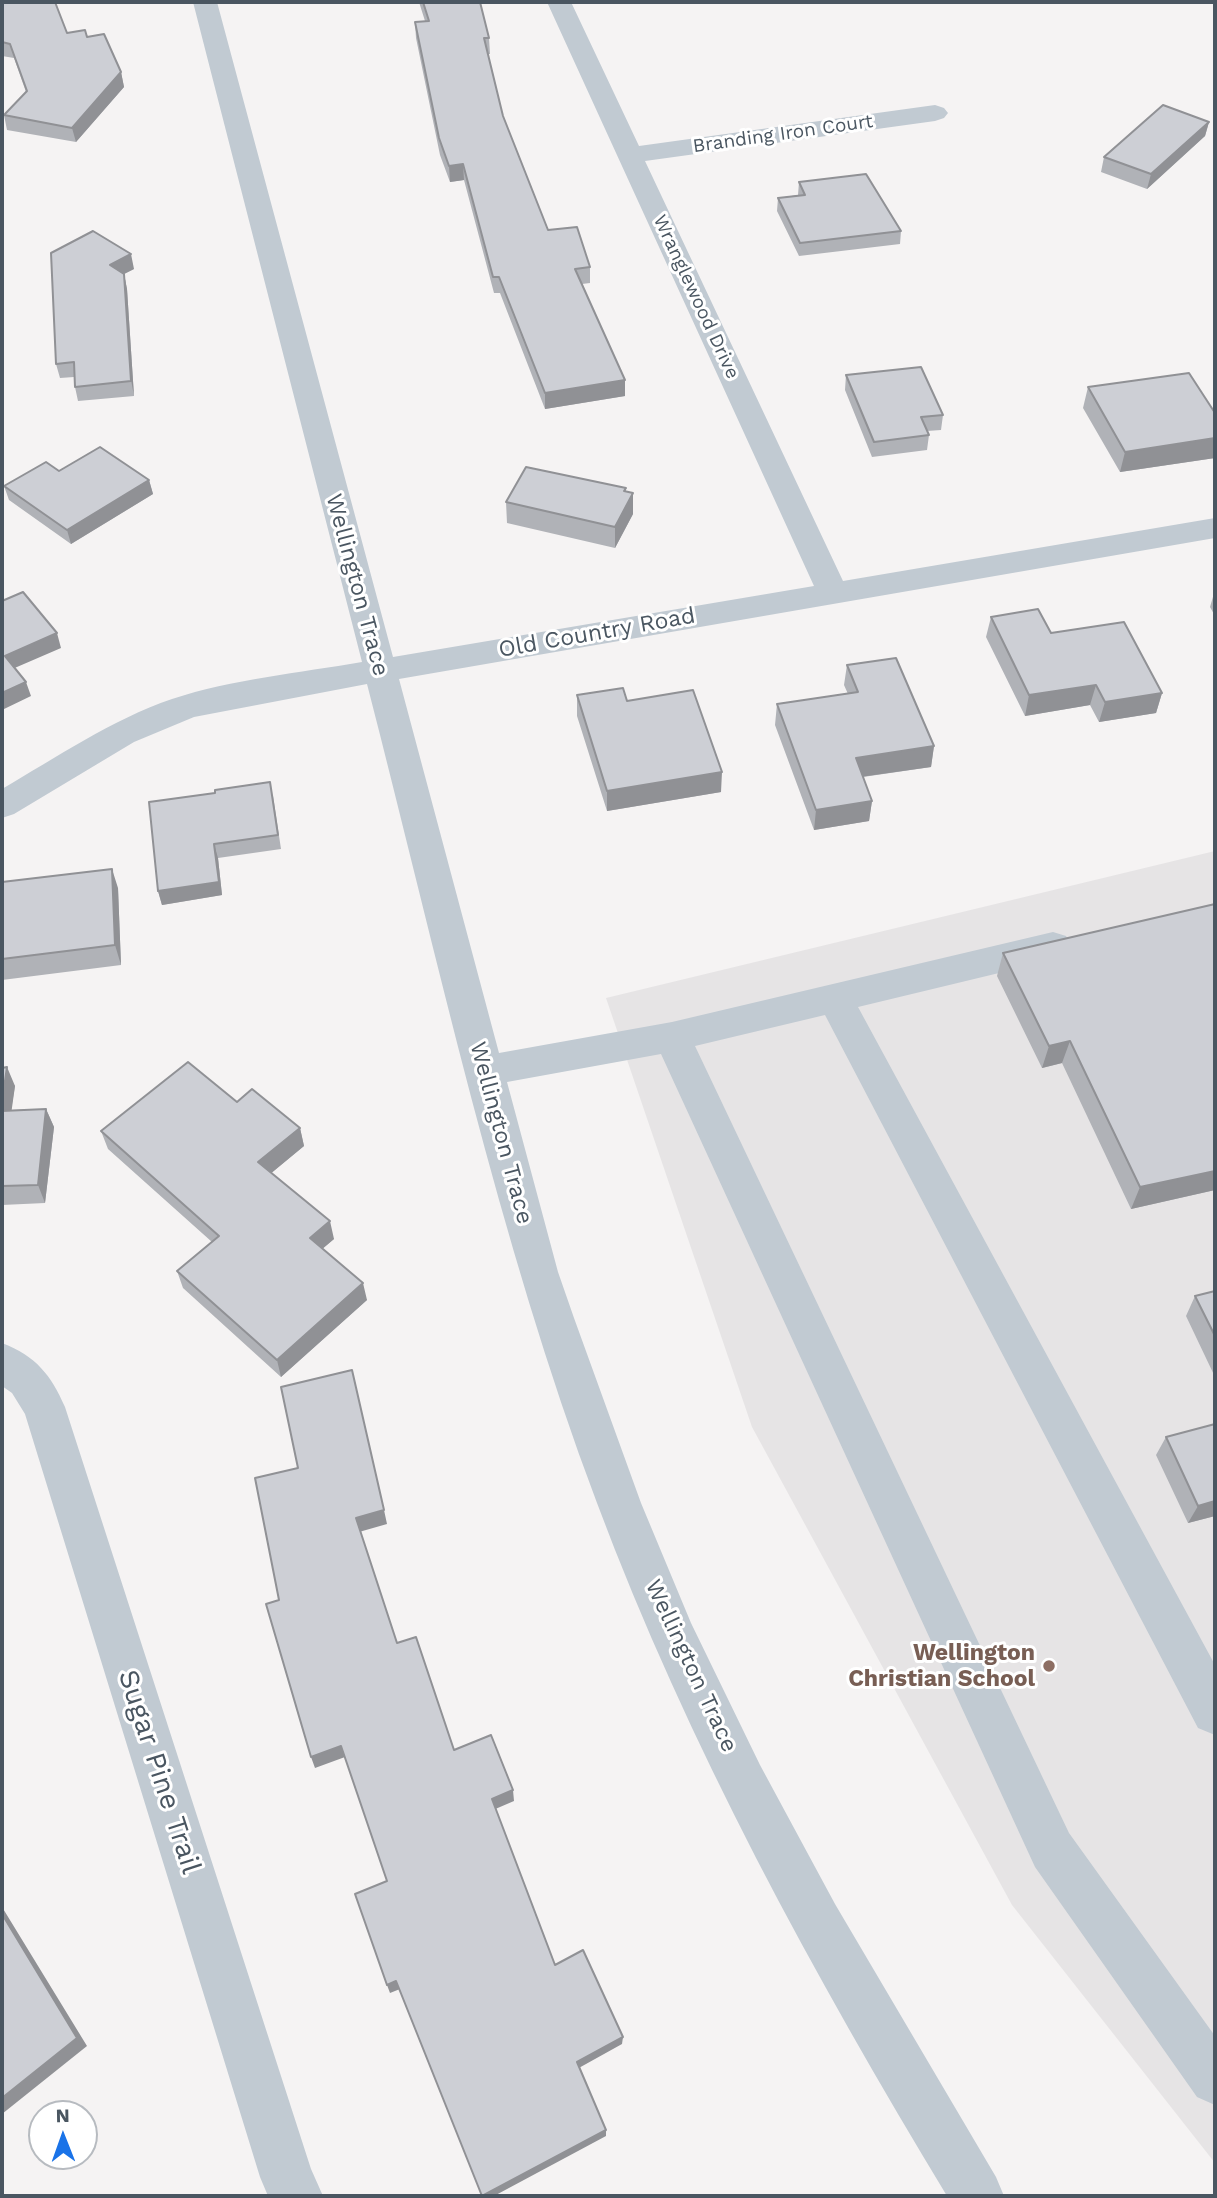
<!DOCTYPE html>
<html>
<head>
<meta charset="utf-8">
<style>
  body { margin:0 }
  #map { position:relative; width:1217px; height:2198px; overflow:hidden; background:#f5f3f3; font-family:"Work Sans",sans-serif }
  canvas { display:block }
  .frame { position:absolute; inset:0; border:4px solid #4a5661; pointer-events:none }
  .north { position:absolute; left:28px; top:2100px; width:70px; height:70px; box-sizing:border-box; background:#fff; border:2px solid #b7bbc0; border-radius:50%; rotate:359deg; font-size:19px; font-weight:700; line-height:28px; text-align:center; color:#4a5661 }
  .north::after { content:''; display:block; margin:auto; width:24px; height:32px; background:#1a73e8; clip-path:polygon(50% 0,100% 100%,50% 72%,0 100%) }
</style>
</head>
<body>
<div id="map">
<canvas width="1217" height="2198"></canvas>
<div class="frame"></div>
<div class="north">N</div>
</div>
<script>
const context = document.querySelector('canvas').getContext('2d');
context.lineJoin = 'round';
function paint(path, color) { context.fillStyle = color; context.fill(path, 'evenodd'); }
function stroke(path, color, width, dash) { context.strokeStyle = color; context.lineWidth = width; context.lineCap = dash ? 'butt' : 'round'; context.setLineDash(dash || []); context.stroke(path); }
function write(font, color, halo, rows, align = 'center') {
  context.font = font + ' "Work Sans",sans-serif'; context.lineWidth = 6; context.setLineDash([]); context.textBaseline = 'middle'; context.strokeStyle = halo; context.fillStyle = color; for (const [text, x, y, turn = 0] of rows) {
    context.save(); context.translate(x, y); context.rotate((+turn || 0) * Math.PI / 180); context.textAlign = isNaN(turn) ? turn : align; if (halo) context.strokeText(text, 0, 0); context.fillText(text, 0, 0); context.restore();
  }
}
paint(new Path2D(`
  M1215 851V2163L1012 1905 752 1427 606 998Z`), '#e6e4e5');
paint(new Path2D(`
  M193 2H217L393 657 814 586 547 2H571L639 146 935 105 944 108 948 113 944 118 935 121 645 161 843 581 1215 518V538L399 679 499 1053 672 1022 1053 932 1066 936 1071 946 1066 956 1053 960 858 1007 1215 1665V1735L1198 1728 825 1015 695 1046 1069 1833 1215 2036V2105L1197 2097 1035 1867 661 1054 507 1082 558 1272 574 1318 641 1503 691 1623 760 1765 835 1904 996 2177 1004 2196H947C813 1974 688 1746 597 1503 497 1237 438 959 367 684L194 717 134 742 14 814 2 818V789C57 757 111 720 172 699 233 679 299 673 362 662Z
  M2 1343C36 1356 51 1375 65 1407L311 2169 323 2196H268L260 2177 25 1414 12 1393 2 1386Z`), '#c1cad2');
paint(new Path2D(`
  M2 2 67 33 87 37 121 72 124 87 76 142 7 130 4 115 26 92 14 58 2 56Z
  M419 2H480L489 38 490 54H488L503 116 548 230 590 267V283L582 284 625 380V396L545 409 500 293H494L464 180 450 182 440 155 416 38 415 22 425 21Z
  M1209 122 1205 136 1147 189 1101 172 1104 157Z
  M799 182 901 231 900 244 799 256 777 211 778 198 798 195Z
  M51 253 134 269 124 274 127 289 134 396 78 401 75 387 74 377 60 378 56 364Z
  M846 375 943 415 941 430 927 431 929 435 927 450 872 457 845 390Z
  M1088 387 1215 413V458L1120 472 1083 408Z
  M149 480 153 494 71 544 9 500 4 486Z
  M633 493V514L615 548 507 523 506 502Z
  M1215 590V616L1210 607Z
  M991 617 1051 633 1162 693 1156 713 1099 722 1090 705 1025 716 986 637Z
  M847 665 934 746 931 767 863 777 872 801 869 821 814 830 775 725 777 704 848 694 844 685Z
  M577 695 627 701 721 792 607 811 577 716Z
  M273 796 281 849 218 858 222 895 162 905 158 891Z
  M2 882 118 888 121 965 2 980Z
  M1003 953 1215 1190 1131 1209 1062 1063 1042 1068 997 976Z
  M2 1068 15 1086 11 1110 46 1109 54 1127 45 1203 2 1205Z
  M237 1102 300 1128 304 1146 271 1173 334 1239 322 1249 367 1300 281 1377 183 1288 177 1271 212 1242 108 1149 101 1131Z
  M1215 1291V1377L1186 1316 1195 1296Z
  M1166 1437 1215 1516 1188 1523 1156 1455Z`), '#b0b2b7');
paint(new Path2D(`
  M121 72 124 87 76 142 72 128Z
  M1209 122 1205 136 1147 189 1151 174Z
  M463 164 464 180 450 182 449 166Z
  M131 254 134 269 124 274 127 289 134 396 110 265Z
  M625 380V396L545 409V393Z
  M1215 438V458L1120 472 1125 452Z
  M149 480 153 494 71 544 67 530Z
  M626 488V507L633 493V514L615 548V527Z
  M57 633 61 648 10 670 5 656Z
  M26 682 31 696 2 710V693Z
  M1096 685 1090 705 1025 716 1029 695Z
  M1162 693 1156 713 1099 722 1105 702Z
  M934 746 931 767 853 778 856 758Z
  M722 772 721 792 607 811V791Z
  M872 801 869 821 814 830 816 810Z
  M214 844 218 858 222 895 162 905 158 891Z
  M112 869 118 888 121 965 115 945Z
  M1070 1041 1062 1063 1042 1068 1049 1046Z
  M7 1067 15 1086 9 1129 2 1114V1102Z
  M46 1109 54 1127 45 1203 38 1185Z
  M300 1128 304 1146 263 1180 258 1162Z
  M1215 1171V1190L1131 1209 1140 1187Z
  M330 1221 334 1239 314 1256 310 1238Z
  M363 1283 367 1300 281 1377 277 1360Z
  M1215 1501V1516L1188 1523 1198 1506Z
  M384 1510 387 1524 359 1532 356 1518Z
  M341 1746 345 1757 315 1768 311 1757Z
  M513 1790 514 1801 493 1810 492 1799Z
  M2 1907 87 2046 2 2114Z
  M396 1981 400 1989 390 1993 387 1985Z
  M623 2037 622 2044 577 2069V2062Z
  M606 2130V2136L494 2196H482Z`), '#909195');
const building = new Path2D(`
  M2 2H55L67 33 85 30 87 37 104 34 121 72 72 128 4 115 27 91 10 44 2 42Z
  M423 2H480L489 38H484L503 116 548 230 577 227 590 267 575 269 625 380 545 393 499 277H493L463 164 449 166 439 138 415 22 429 21Z
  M1163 105 1209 122 1151 174 1104 157Z
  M866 174 901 231 800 243 778 198 805 195 799 182Z
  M93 231 131 254 110 265 124 274 131 381 75 387 74 362 56 364 51 253Z
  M921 367 943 415 921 417 929 435 874 442 846 375Z
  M1189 373 1215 413V438L1125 452 1088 387Z
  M100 447 149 480 67 530 4 486 46 462 59 471Z
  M526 467 626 488 624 491 633 493 615 527 506 502Z
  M23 592 57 633 5 656 26 682 2 693V601Z
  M1038 609 1051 633 1124 622 1162 693 1105 702 1096 685 1029 695 991 617Z
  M896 658 934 746 856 758 872 801 816 810 777 704 858 692 847 665Z
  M623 688 627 701 693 690 722 772 607 791 577 695Z
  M270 782 278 835 214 844 219 882 158 891 149 802 215 793V790Z
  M112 869 115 945 2 959V882Z
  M1215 904V1171L1140 1187 1070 1041 1049 1046 1003 953Z
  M188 1062 237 1102 252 1089 300 1128 258 1162 330 1221 310 1238 363 1283 277 1360 177 1271 219 1236 101 1131Z
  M7 1067 2 1102V1068Z
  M46 1109 38 1185 2 1186V1111Z
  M1215 1291V1336L1195 1296Z
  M352 1370 384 1510 356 1518 397 1643 416 1637 454 1750 491 1735 513 1790 492 1799 555 1965 583 1950 623 2037 577 2062 606 2130 482 2196 396 1981 387 1985 355 1894 387 1881 341 1746 311 1757 266 1604 279 1600 255 1478 298 1468 281 1387Z
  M1215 1424V1501L1198 1506 1166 1437Z
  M2 1914 77 2038 2 2098Z`);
paint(building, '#cdcfd5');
stroke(building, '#909195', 2);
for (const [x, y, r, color] of [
  [1049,1666,7,"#8d6e63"]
]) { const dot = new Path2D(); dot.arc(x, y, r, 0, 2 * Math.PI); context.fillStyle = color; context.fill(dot); stroke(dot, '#fff', 2.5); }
write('19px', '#4a5661', '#fff', [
  ["Branding Iron Court",783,134,-8],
  ["Wranglewood Drive",696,297,65]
]);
write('23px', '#4a5661', '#fff', [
  ["Wellington Trace",357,585,75],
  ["Old Country Road",597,633,-10],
  ["Wellington Trace",501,1133,75],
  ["Wellington Trace",691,1666,65]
]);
write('bold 23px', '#785e54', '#fff', [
  ["Wellington",1035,1653],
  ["Christian School",1035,1679]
], 'right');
write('28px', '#4a5661', '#fff', [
  ["Sugar Pine Trail",159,1772,72]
]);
</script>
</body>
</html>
